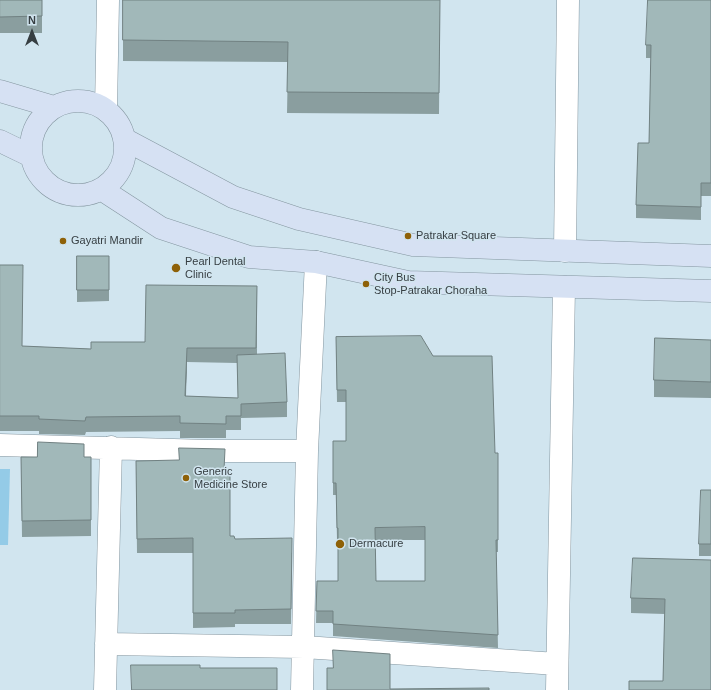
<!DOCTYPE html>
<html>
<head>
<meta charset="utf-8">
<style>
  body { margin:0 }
  #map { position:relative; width:711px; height:690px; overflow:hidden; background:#d1e5ef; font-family:Helvetica,sans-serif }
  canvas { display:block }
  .north { position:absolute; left:12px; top:12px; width:40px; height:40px; -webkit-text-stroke:3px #d1e5ef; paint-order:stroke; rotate:0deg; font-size:11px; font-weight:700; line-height:16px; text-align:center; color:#363e42 }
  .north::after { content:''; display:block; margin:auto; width:14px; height:18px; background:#363e42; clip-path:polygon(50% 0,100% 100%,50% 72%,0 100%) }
</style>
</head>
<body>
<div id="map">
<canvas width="711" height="690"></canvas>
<div class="north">N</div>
</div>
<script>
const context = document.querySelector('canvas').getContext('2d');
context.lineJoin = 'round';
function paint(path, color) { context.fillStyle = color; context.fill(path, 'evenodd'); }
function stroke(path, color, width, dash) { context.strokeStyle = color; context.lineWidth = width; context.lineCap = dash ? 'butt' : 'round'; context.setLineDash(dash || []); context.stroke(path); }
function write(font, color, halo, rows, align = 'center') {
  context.font = font + ' Helvetica,sans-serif'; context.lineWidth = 3; context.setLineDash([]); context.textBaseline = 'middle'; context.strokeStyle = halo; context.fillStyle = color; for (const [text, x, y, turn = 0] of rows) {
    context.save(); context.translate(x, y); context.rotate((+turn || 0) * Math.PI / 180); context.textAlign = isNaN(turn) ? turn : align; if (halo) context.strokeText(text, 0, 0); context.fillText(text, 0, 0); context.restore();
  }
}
paint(new Path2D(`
  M0 469H10L8 545H0Z`), '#94cbe7');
const minor = new Path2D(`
  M565 251 568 0
  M0 445 208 451H307
  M106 644 304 647 557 664
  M105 690 111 447
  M302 690 307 451 316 262
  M557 690 564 287`);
const tertiary = new Path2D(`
  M106 110 108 0`);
const secondary = new Path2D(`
  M0 91 54 107
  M31 148a47 47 0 1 1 94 0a47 47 0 1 1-94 0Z
  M124 139 233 197 299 219 413 245 711 256
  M0 141 31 156
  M101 189 161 228 249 257 316 262 408 282 711 291`);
stroke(minor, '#83959f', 23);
stroke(tertiary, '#83959f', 23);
stroke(secondary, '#83959f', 23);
stroke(minor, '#fff', 22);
stroke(tertiary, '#fff', 22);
stroke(secondary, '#d6e1f3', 22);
paint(new Path2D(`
  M0 0H42V33H0Z
  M123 0H440L439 114 287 113 288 62 123 61Z
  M711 0V196H701V220L636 218V205L649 143 651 58H646V45Z
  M77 256H109V301L77 302Z
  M0 265 22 346 91 349 145 342 257 286V355L287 402V417L241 418V430H226V438H180V431L86 432 85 435 39 434V431H0ZM187 362 237 363 238 398 186 396Z
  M336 337 433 356 495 453H498V552H496L498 648 333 636V623H316L317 581H338V540H337L336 495H333V441H346V402H337ZM375 540H425V581H376Z
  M711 340V398L654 397V380Z
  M21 457H91V536L22 537Z
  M136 461 225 470 230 536 235 539 292 553 291 624H235V627L193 628V553H137Z
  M711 490V556H699V544Z
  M711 560 663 681 665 614 631 613V598Z`), '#8a9e9f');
paint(new Path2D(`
  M187 348V362L185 410V396Z`), '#718182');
const building = new Path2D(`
  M0 0H42V16L0 17Z
  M123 0H440L439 93 287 92 288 42 123 40Z
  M648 0H711V183H701V207L636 205 638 143H649L651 45H646Z
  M77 256H109V290H77Z
  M0 265H23L22 346 91 349V342H145L146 285 257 286 256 348H187L185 396 238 398 237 355 285 353 287 402 241 404V416H226V424L180 423V416L86 417 85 421 39 419V416H0Z
  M421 336 433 356H492L495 453H498V540H496L498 635 333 624V611H316L317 581H338V528H337L336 483H333V441H346V390H337L336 337ZM425 527V581H376L375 528Z
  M655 338 711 340V382L654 380Z
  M38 442 84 444V457H91V520L22 521 21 457H37Z
  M179 448 225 449 224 470H230V536H234L235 539 292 538 291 609 235 610V613H193V538L137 539 136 461 179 460Z
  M701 490H711V544H699Z
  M633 558 711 560V690H629V681H663L665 599 631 598Z
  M333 650 390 654V689L489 688V690H327V668H333Z
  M131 665H200V668H277V690H132Z`);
paint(building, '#a1b8b9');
stroke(building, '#718182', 1);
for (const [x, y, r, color] of [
  [408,236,4,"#8e6108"],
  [63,241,4,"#8e6108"],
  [176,268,5,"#8e6108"],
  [366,284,4,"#8e6108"],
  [186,478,4,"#8e6108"],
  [340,544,5,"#8e6108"]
]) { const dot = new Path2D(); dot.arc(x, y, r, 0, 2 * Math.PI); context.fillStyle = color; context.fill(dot); stroke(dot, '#d1e5ef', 1.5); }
write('11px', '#363e42', '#d1e5ef', [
  ["Patrakar Square",416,236],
  ["Gayatri Mandir",71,241],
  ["Pearl Dental",185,262],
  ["Clinic",185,275],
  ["City Bus",374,278],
  ["Stop-Patrakar Choraha",374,291],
  ["Generic",194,472],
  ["Medicine Store",194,485],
  ["Dermacure",349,544]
], 'left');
</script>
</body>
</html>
